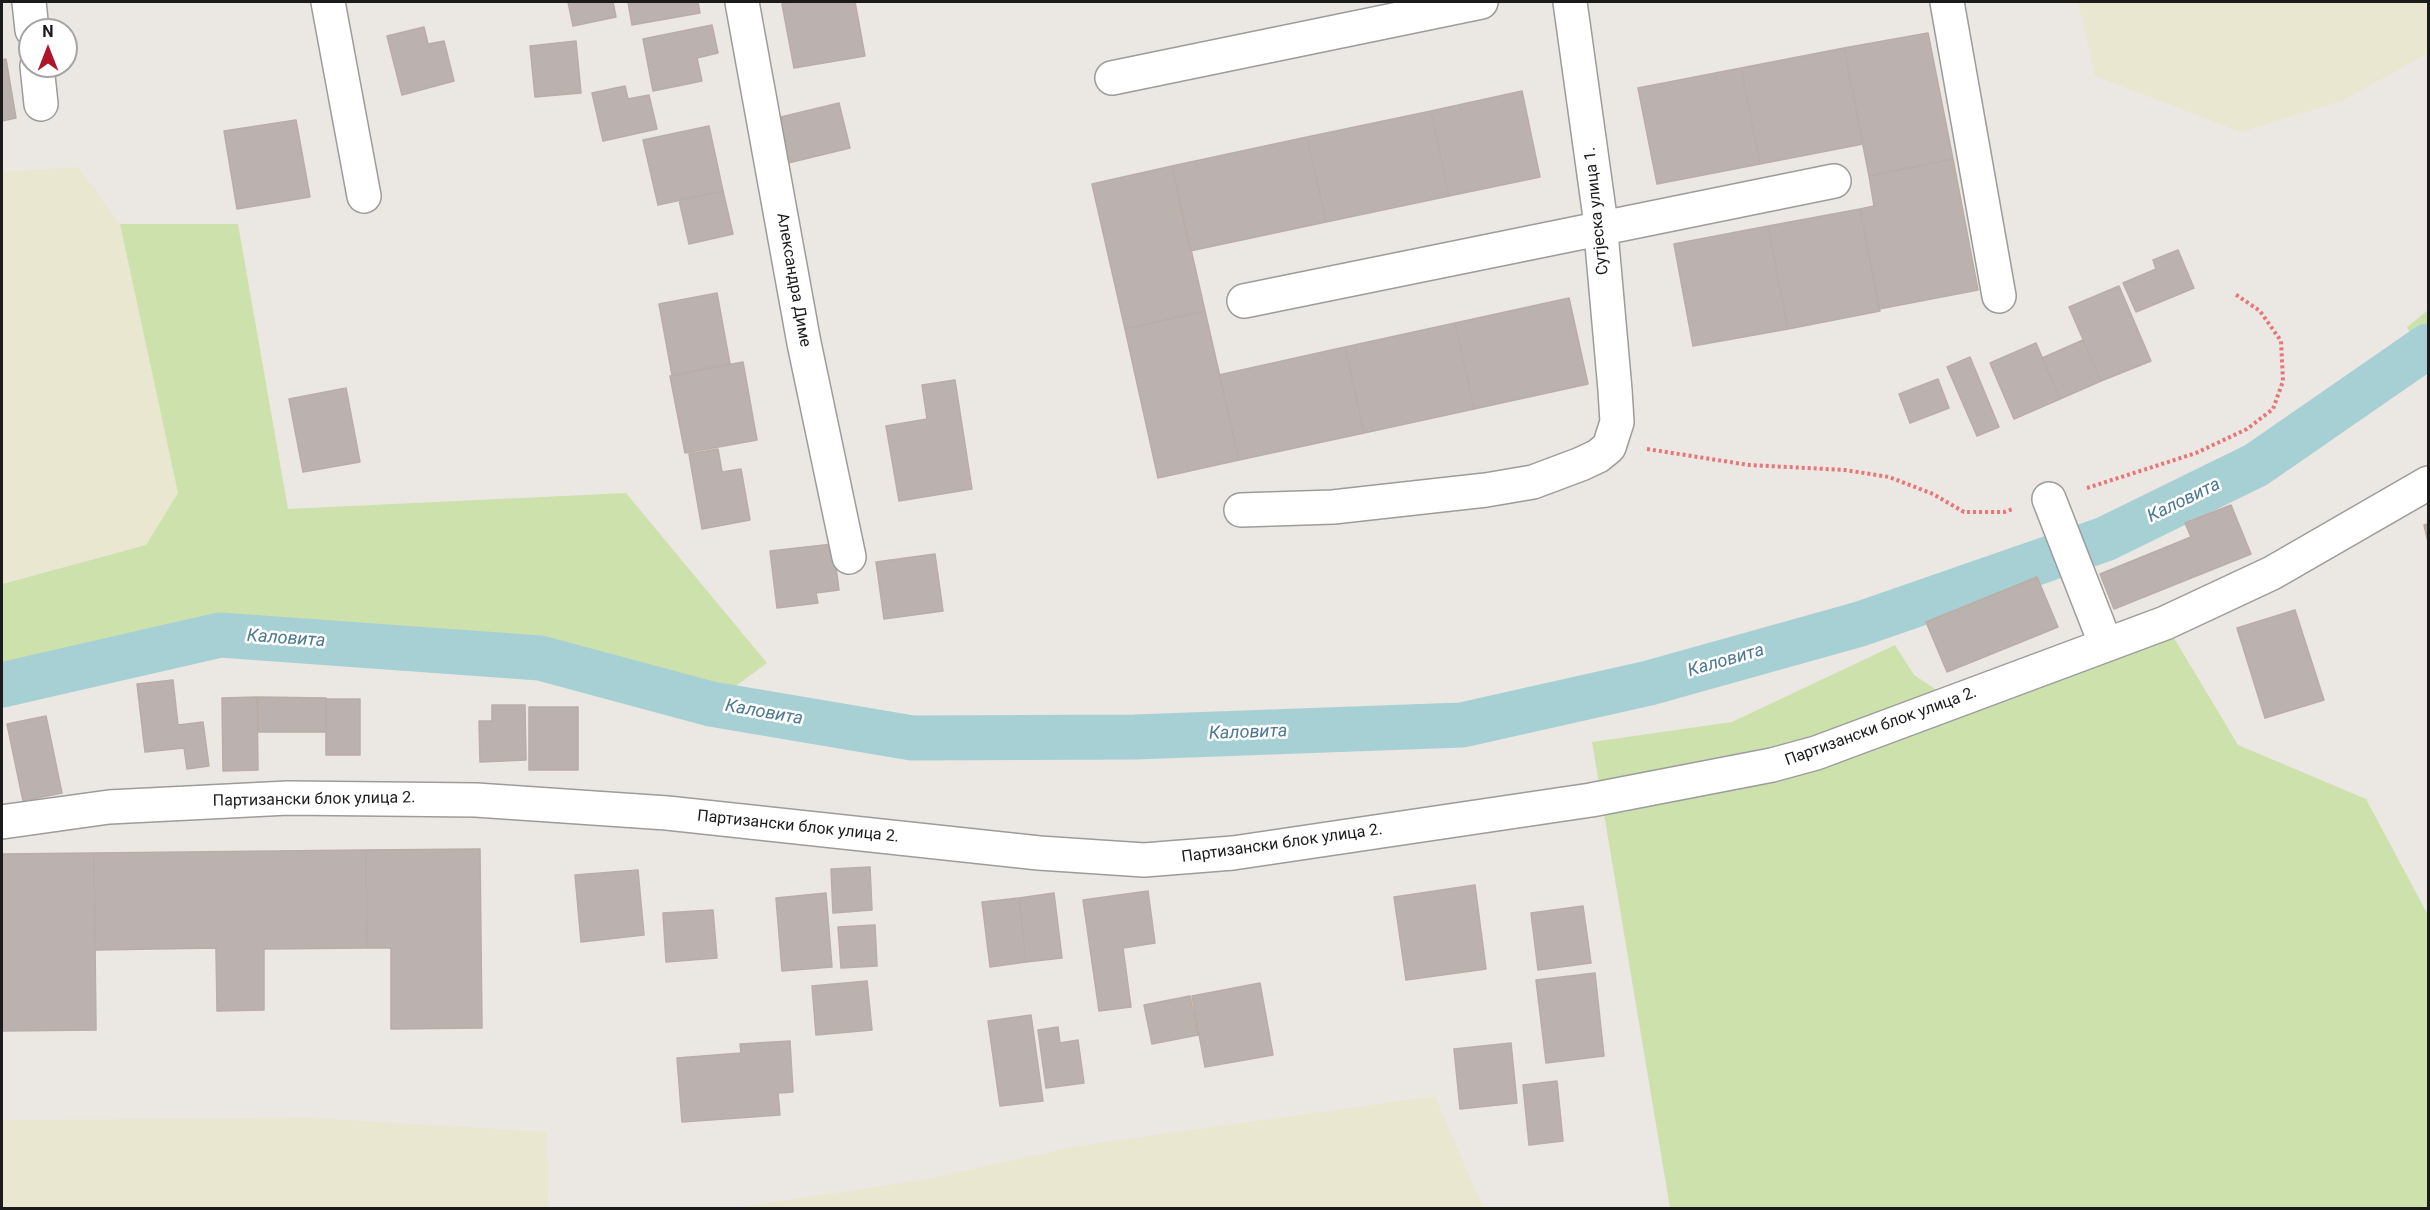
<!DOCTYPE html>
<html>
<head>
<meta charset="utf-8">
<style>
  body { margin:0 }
  #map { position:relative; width:2430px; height:1210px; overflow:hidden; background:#ebe7e2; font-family:Roboto,sans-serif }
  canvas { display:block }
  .frame { position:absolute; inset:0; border:3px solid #1b1b1b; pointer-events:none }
  .north { position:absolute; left:18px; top:18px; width:60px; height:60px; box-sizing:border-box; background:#fff; border:2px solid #a4a4a4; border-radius:50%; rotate:0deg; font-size:16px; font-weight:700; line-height:24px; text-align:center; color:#1b1b1b }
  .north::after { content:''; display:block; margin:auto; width:21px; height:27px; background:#b0162b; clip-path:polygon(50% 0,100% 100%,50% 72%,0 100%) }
</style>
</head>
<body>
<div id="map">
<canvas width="2430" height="1210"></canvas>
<div class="frame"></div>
<div class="north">N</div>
</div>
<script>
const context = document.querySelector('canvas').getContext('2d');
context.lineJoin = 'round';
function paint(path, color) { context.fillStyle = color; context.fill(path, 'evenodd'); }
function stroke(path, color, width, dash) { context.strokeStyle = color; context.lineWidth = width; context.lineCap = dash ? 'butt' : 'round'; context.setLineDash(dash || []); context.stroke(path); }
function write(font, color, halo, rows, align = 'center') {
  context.font = font + ' Roboto,sans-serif'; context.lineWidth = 5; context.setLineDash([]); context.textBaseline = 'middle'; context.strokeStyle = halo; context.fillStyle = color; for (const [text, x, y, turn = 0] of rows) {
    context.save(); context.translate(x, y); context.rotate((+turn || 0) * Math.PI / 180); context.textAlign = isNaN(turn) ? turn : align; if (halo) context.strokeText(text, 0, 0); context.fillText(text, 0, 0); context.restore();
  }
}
paint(new Path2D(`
  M2078 2H2428V53L2342 101 2241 132 2095 76Z
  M78 167 120 224 178 493 146 545 2 583V172Z
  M1435 1096 1483 1208H733L922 1180 1077 1146Z
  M313 1118 547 1132 548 1208H2V1120Z`), '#e9e7cf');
paint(new Path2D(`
  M120 224H238L288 509 626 493 767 663 711 704 540 658 220 635 2 686V584L146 545 178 493Z
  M2428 310V373L2407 327Z
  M2165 623 2238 745 2366 799 2428 915V1208H1670L1592 742 1732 722 1895 645 1914 675 1953 701Z`), '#cde1ad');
stroke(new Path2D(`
  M2 685 220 635 540 658 711 704 912 738 1135 737 1462 725 1649 683 1860 624 2105 539 2256 465 2428 346`), '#a7d0d5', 45);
const building = new Path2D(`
  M568 2H613L616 17 573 26Z
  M628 2H698L700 13 632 25Z
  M795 2H855L865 56 794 68 782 4Z
  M712 25 718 53 697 58 702 81 653 91 643 39Z
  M424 27 428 44 444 41 454 81 402 95 387 36Z
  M1928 33 1953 159 1869 176 1844 48Z
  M576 41 581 93 535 97 530 46Z
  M1844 48 1863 144 1760 164 1741 68Z
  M6 59 16 118 2 121V60Z
  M1741 68 1760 164 1657 184 1638 88Z
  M625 86 628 99 649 95 657 129 603 141 592 93Z
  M1522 91 1540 177 1449 196 1431 111Z
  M839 103 850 148 788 163 777 118Z
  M1431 111 1449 196 1326 222 1307 137Z
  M296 120 310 197 237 209 224 131Z
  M709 126 723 191 658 205 643 140Z
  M1307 137 1326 222 1190 251 1172 166Z
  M1953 159 1978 290 1879 309 1860 209 1874 206 1869 176Z
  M1172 166 1205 311 1125 329 1092 184Z
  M723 191 733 234 689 244 679 200Z
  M1860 209 1880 311 1788 329 1768 226Z
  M1768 226 1788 329 1693 346 1674 244Z
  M2178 250 2194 288 2136 312 2123 283 2156 269 2153 260Z
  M2119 286 2151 361 2101 381 2069 307Z
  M717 293 730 364 672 375 659 304Z
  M1569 298 1588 384 1474 409 1455 323Z
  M1205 311 1239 460 1158 478 1125 329Z
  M1455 323 1474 409 1364 433 1345 347Z
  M2083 340 2101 381 2060 399 2042 358Z
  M2036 343 2060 399 2014 419 1990 363Z
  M1345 347 1364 433 1239 460 1219 375Z
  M1970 357 1999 427 1977 436 1947 367Z
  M743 362 757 440 685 453 670 376Z
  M1938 379 1949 408 1910 423 1899 394Z
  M955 380 972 489 899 501 886 426 927 419 922 385Z
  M346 388 360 462 303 472 289 399Z
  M718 449 722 472 741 469 750 520 702 529 689 454Z
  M2231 505 2251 554 2114 609 2100 574 2191 537 2185 523Z
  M2428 524V542L2424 525Z
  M833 544 839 590 816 593 818 603 777 608 770 551Z
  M935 554 943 611 884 619 876 562Z
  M2037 577 2058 627 1947 672 1926 622Z
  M2295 610 2324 700 2265 718 2237 628Z
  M173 680 178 725 203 722 209 766 187 769 184 748 145 752 137 684Z
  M257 697 258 770 223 771 222 698Z
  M258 697 326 698V732H258Z
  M326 699H360V755H326Z
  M492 705H525L526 760 480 762 479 721H492Z
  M529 707H578V770H529Z
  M46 716 62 793 23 801 7 724Z
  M480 849 482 1028 391 1029V948H367L366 850Z
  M366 850 367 948 264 949V1010L217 1011 216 948 95 950 94 853Z
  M94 853 96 1030 2 1031V854Z
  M870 867 872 910 833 913 831 869Z
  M638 870 644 935 581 942 575 875Z
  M1475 885 1486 969 1406 980 1394 897Z
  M1148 891 1155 943 1123 948 1131 1007 1099 1011 1083 900Z
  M826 893 832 967 782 971 776 898Z
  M1054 893 1062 958 1026 962 1019 898Z
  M1019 898 1026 962 990 967 982 902Z
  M1583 906 1591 963 1538 970 1531 913Z
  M713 910 717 958 666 962 663 913Z
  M875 925 877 966 841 968 838 927Z
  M1595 973 1604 1056 1546 1063 1536 980Z
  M867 981 872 1030 816 1035 812 986Z
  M1260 983 1273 1055 1205 1067 1192 996Z
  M1190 996 1198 1035 1152 1044 1144 1005Z
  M1031 1015 1043 1101 1000 1106 988 1021Z
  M1058 1027 1060 1043 1078 1040 1084 1083 1046 1088 1038 1030Z
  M790 1041 793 1092 778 1093 780 1115 682 1122 677 1058 741 1053 740 1044Z
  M1511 1043 1517 1103 1460 1109 1454 1049Z
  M1557 1081 1563 1141 1529 1145 1523 1085Z`);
paint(building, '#bbb2af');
stroke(building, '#bbaca6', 1.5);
const minor = new Path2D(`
  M29 2 32 30
  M328 2 364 196
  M742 2 804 343 849 557
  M1947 2 1999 296
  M37 66 41 104
  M1112 78 1481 2
  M1244 301 1834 181
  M2049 499 2106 645
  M1241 510 1333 507 1486 490 1533 482 1581 464 1598 456 1609 447 1617 422 1615 390 1599 210 1570 2
  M2 822 109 807 288 798 476 800 667 813 1039 853 1144 860 1233 853 1591 800 1772 765 1816 753 2165 623 2272 573 2428 483`);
stroke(minor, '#9c9c9c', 36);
stroke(new Path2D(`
  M1647 449 1749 465 1845 470 1889 477 1933 494 1964 512H2004L2013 509
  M2087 488 2196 453 2247 429 2273 409 2283 381 2281 341 2260 311 2235 294`), '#e97579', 4, [3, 3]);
stroke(minor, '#fff', 33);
write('16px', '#1b1b1b', '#fff', [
  ["Сутјеска улица 1.",1597,211,-96],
  ["Александра Диме",793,280,80],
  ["Партизански блок улица 2.",1881,727,-20],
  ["Партизански блок улица 2.",314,800,-1],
  ["Партизански блок улица 2.",798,827,6],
  ["Партизански блок улица 2.",1282,844,-8]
]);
write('italic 18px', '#4c7891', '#fff', [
  ["Каловита",2184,501,-26],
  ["Каловита",286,639,4],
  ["Каловита",1726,661,-16],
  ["Каловита",764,713,10],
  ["Каловита",1248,733,-2]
]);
</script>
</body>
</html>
